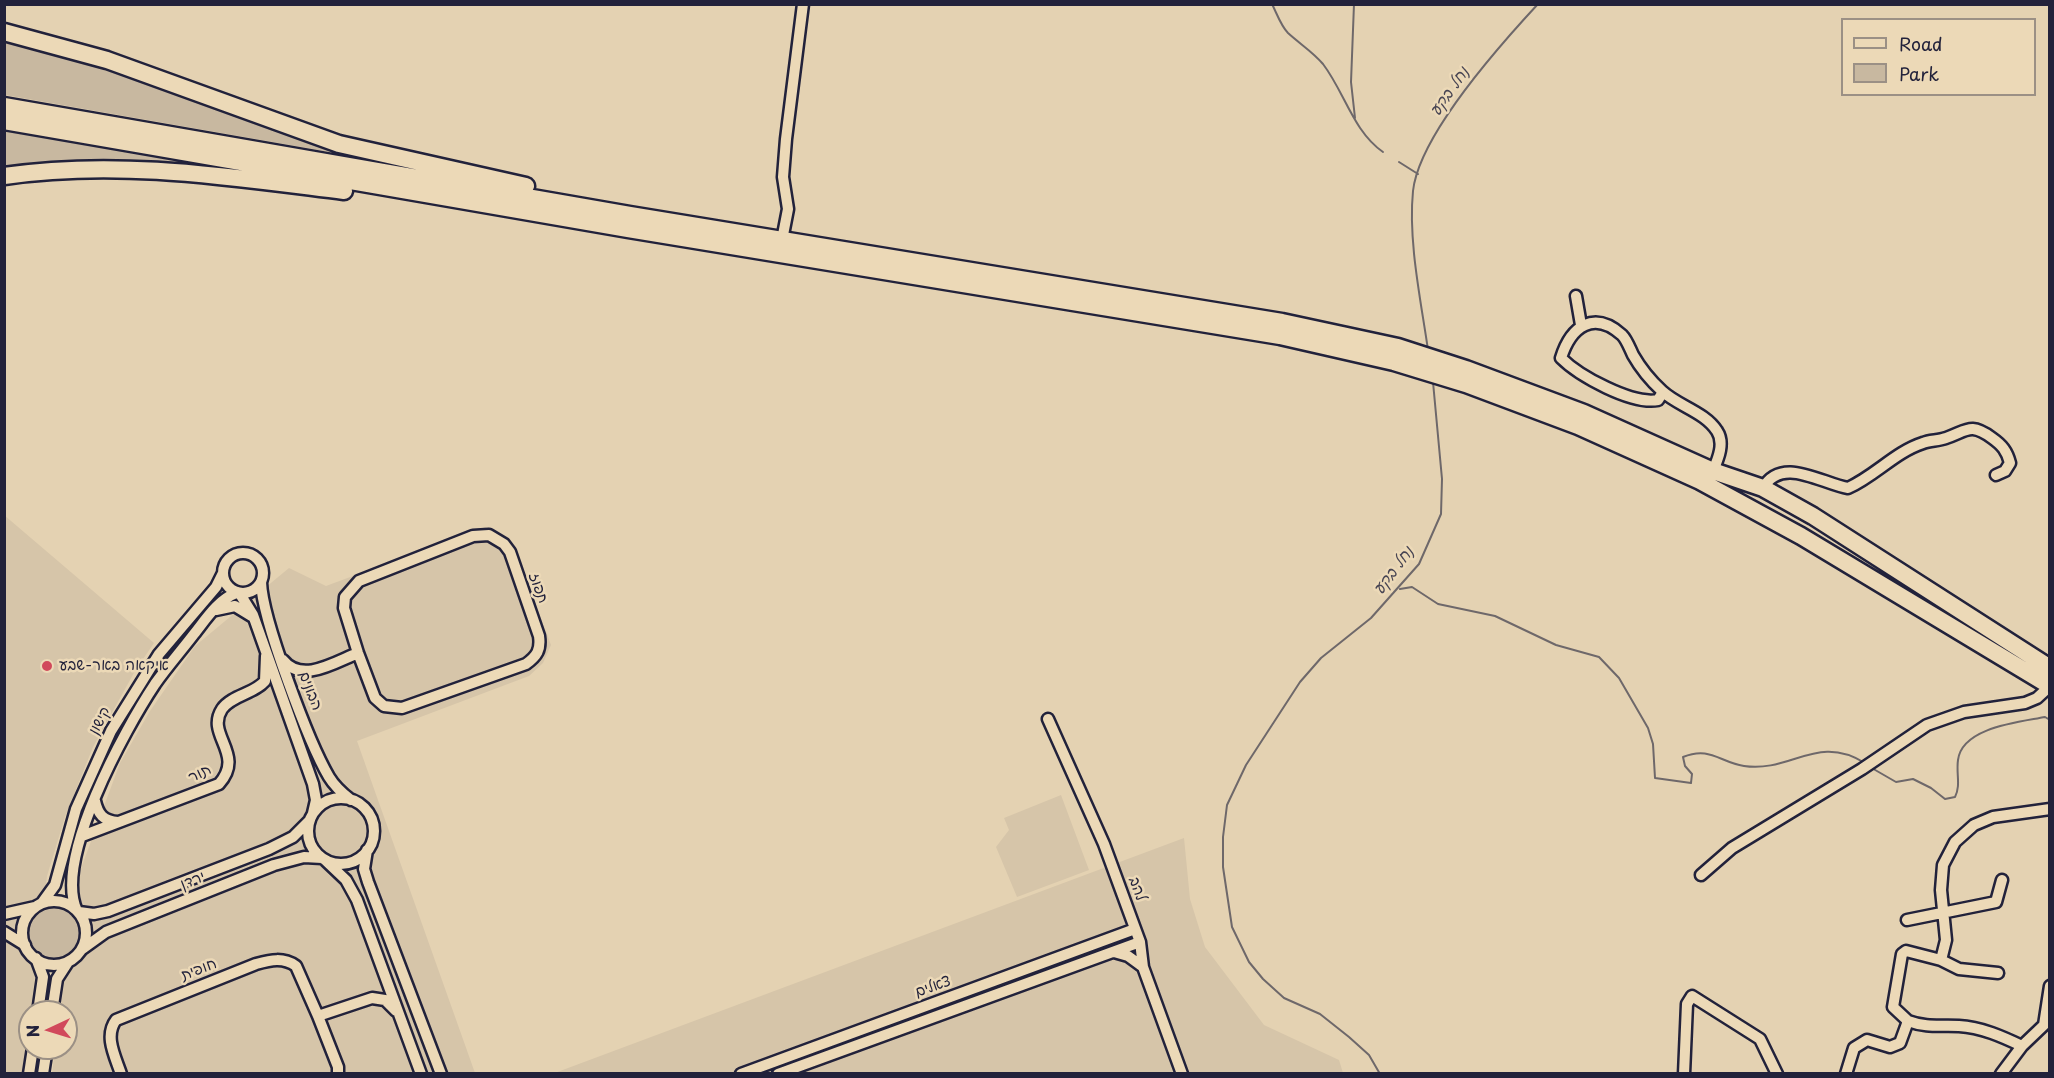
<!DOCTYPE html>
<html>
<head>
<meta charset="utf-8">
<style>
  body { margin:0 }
  #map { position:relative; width:2054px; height:1078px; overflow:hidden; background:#e4d2b2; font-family:"Playpen Sans",sans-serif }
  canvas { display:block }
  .frame { position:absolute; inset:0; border:6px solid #22223b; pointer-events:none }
  .legend { position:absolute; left:1841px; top:18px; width:195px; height:78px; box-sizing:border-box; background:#ecd9b7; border:2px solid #9b9085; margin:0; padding:8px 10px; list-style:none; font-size:18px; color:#22223b }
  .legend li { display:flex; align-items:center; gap:12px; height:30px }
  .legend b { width:30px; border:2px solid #9b9085 }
  .north { position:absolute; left:18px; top:1000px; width:60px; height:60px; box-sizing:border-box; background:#ecd9b7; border:2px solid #9b9085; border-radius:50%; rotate:266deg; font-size:16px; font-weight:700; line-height:24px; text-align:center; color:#22223b }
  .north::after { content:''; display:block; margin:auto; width:21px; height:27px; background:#d1495b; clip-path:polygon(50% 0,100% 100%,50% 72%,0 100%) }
</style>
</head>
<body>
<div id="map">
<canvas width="2054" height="1078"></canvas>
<div class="frame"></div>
<ul class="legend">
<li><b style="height:8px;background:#ecd9b7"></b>Road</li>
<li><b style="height:16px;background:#c8b8a0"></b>Park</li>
</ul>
<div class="north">N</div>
</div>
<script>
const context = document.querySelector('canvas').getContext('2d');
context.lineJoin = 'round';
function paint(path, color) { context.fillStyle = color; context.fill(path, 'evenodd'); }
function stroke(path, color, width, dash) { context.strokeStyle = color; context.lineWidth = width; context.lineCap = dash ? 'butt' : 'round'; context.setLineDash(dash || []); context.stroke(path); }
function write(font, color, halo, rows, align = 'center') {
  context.font = font + ' "Playpen Sans","Playpen Sans Hebrew",sans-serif'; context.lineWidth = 5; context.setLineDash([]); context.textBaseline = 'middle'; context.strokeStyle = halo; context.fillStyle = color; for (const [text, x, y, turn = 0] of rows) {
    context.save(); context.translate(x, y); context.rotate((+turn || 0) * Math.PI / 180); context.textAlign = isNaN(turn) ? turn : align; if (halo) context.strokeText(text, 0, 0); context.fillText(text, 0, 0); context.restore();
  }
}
paint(new Path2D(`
  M4 515 154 643 135 671 93 747 65 817 47 876 23 1074 4 1073Z
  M485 527 500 537 518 556 551 645 543 663 529 676 357 741 475 1073 52 1074 55 1048H66V1012H60L80 871 120 763 150 711 195 646 289 568 326 586Z
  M1061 795 1089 870 1017 897 996 847 1009 830 1004 818Z
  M1184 838 1190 899 1205 947 1264 1025 1339 1060 1343 1073 552 1074Z`), '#d6c5a9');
paint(new Path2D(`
  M4 40 57 51 426 169 5 95Z
  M4 129 285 176C192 167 98 152 5 168Z
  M27 933a27 27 0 1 1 54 0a27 27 0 1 1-54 0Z`), '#c8b8a0');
stroke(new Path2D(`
  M1272 4C1277 14 1281 26 1288 33 1300 44 1313 52 1323 64 1345 93 1353 131 1383 152
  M1354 4 1351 82 1355 118
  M1399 162 1418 174
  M1428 350C1421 301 1408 241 1413 191 1419 136 1500 45 1538 4
  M1400 589 1412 587 1438 604 1495 616 1556 645 1599 657 1619 678 1648 728 1653 744 1655 778 1691 783 1692 774 1685 766 1683 757C1710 746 1719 762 1744 766 1791 773 1817 733 1865 763
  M1870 767 1896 782 1913 779 1931 788 1945 799 1955 797C1961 785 1956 774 1958 760 1962 727 2020 722 2045 717L2050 720
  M1380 1074 1369 1055 1349 1037 1320 1014 1284 998 1263 979 1249 962 1232 927 1223 867V837L1227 805 1246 765 1300 682 1321 658 1371 618 1419 564 1441 514 1442 479 1433 382`), '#6e686a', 2);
const minor = new Path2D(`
  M782 240 788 209 783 177 786 139 803 4
  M1576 296 1581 325
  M1663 392 1658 400C1632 405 1579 376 1561 358 1571 326 1594 310 1622 335 1627 340 1630 349 1633 355 1641 369 1650 380 1662 391 1678 406 1705 412 1717 431 1725 443 1718 459 1713 471
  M1763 488C1782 455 1822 484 1848 488 1875 476 1895 452 1923 443 1930 440 1938 441 1946 438 1967 431 1970 422 1992 438 2002 445 2007 451 2010 463L2005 471 1996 475
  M489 535 504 544 510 552 539 636C541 650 537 656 526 664L402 708 384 706 375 698 358 653 344 608 345 597 359 581 473 536Z
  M223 573a20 20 0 1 1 40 0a20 20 0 1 1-40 0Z
  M261 582C262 619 309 743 329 777 335 787 342 793 351 800
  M240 594 253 615 313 784 316 800 313 813
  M216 610 235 606 253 617
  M283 660C302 684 335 662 358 653
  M1048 719 1104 844 1140 942 1143 967 1182 1074
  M308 831a33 33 0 1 1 66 0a33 33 0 1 1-66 0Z
  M95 801C98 814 103 821 118 822
  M82 836 219 784C246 754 205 735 222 709 232 695 254 694 265 681L266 656
  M367 850 364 869 368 882 441 1074
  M325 860 346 880 357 900 421 1074
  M1701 875 1732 848 1862 769 1927 725 1964 712 2025 703 2037 698 2050 686
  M22 933a32 32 0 1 1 64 0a32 32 0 1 1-64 0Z
  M42 903 55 885 76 809 111 731 159 654 216 587 223 573
  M77 911C53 860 125 729 155 684 167 667 181 651 194 634 206 619 218 600 236 593
  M79 912 94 914 108 911 269 849 293 837 310 820
  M4 914 35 907
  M1907 920 1996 902 2002 880
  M4 932 25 945
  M81 950 106 932 274 865 304 857 322 858
  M1114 952 1128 956 1143 967
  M36 958 43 977 38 1012
  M1941 960 1959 969 1998 973
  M52 1012 57 979 68 962
  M1908 1021C1927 1028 1940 1025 1959 1026 1981 1027 2003 1037 2022 1046L2001 1074
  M2022 1046 2044 1025 2050 986
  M29 1074 33 1048
  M43 1074 47 1048
  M121 1074C115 1056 104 1036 116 1020L256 964C271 960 283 957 296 966L318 1016
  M338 1074V1067L318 1016 372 998 385 1000 396 1011
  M741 1074 1135 929
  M778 1074 1140 942
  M1684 1074 1687 1004 1692 996 1760 1039 1777 1074
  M1846 1074 1854 1048 1867 1040 1890 1047 1900 1043 1908 1021 1893 1007 1902 954 1906 951 1941 960 1946 940 1941 890 1943 865 1955 842 1974 825 1993 817 2050 809`);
const highway = new Path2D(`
  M4 32 107 60 339 144 526 186
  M4 106 630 215 1282 322 1398 347 1466 369 1584 413 1713 471 1763 488 1813 516 2050 668
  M4 121 628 229 1280 336 1394 362 1466 384 1578 426 1700 481 1801 536 2050 686
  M4 176C118 159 231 177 344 191`);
stroke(minor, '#22223b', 15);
stroke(highway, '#22223b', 21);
stroke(minor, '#ecd9b7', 10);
stroke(highway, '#ecd9b7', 16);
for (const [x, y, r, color] of [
  [47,666,6,"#d1495b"]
]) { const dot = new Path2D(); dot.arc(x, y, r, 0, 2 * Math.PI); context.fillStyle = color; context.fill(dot); stroke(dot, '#ecd9b7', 2); }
write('15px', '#22223b', '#ecd9b7', [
  ["תפוז",538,588,71],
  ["הבונים",310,691,69],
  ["קישון",100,721,-62],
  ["תור",200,774,-26],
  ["ירדן",193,881,-22],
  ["להב",1137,889,70],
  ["חופית",199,970,-21],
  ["צאלים",933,987,-20]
]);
write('15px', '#22223b', '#ecd9b7', [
  ["איקאה באר-שבע",59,666]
], 'left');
write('italic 16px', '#484553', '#ecd9b7', [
  ["נחל בקע",1450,92,-55],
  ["נחל בקע",1394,571,-53]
]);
</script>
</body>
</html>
